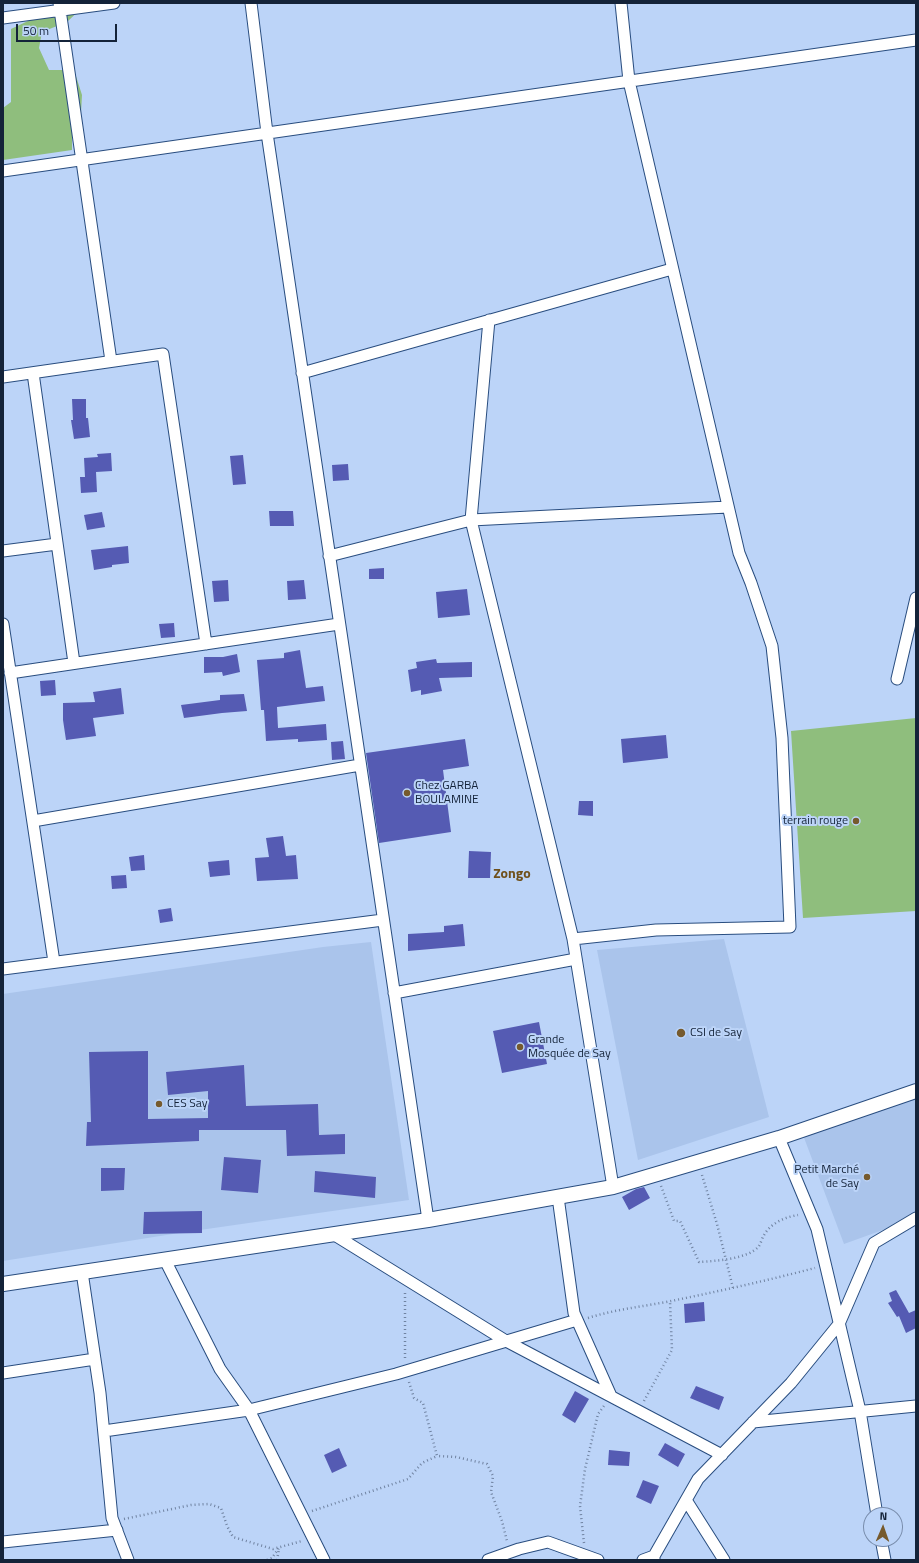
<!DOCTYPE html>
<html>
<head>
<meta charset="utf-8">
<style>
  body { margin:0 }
  #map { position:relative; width:919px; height:1563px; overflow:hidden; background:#bcd4f8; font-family:"Titillium Web",sans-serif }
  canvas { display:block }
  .frame { position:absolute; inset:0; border:4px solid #142339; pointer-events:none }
  .north { position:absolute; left:863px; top:1507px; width:40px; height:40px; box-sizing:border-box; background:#bcd4f8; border:1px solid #798dac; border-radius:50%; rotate:2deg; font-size:11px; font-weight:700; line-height:16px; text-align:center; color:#142339 }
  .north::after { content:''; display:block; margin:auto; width:14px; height:18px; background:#765a2d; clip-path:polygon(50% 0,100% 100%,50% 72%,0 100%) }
  .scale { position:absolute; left:16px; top:24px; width:101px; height:18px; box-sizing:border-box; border:2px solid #142339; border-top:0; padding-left:5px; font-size:12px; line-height:14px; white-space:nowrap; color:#142339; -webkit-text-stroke:3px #bcd4f8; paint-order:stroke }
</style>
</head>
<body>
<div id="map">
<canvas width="919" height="1563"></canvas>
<div class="frame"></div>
<div class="north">N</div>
<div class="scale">50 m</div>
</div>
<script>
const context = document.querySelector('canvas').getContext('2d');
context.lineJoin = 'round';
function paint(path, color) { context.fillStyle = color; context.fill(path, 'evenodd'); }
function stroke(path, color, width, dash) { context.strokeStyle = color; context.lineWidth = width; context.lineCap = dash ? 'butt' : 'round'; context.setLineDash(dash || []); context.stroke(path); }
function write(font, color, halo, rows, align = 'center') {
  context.font = font + ' "Titillium Web",sans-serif'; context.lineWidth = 4; context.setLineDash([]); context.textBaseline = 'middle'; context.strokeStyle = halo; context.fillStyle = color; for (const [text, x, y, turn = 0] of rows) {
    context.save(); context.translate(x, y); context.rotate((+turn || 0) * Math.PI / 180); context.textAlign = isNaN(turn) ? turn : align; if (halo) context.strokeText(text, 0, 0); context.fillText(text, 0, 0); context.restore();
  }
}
paint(new Path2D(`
  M724 939 769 1117 638 1160 597 950Z
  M371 942 409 1200 179 1233 3 1261V994L323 947Z
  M916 1097V1218L844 1244 803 1135Z`), '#aac4eb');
paint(new Path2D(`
  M55 3H87L67 22 42 32 39 48 49 70H74L82 95 81 113 72 135V150L3 160V108L11 102V29L45 13Z
  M916 718V911L803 918 791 731Z`), '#8fbe7d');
paint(new Path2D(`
  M72 399H86V418H88L90 437 74 439 71 420H73Z
  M111 453 112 471 96 472 97 492 81 493 80 477H85L84 458 98 457 97 454Z
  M243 455 246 484 233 485 230 456Z
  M348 464 349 480 333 481 332 465Z
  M269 511H293L294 526H270Z
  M102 512 105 527 87 530 84 515Z
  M128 546 129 563 112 565V567L94 570 91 550Z
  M384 568V579H369V569Z
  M228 580 229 601 214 602 212 581Z
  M304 580 306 599 288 600 287 581Z
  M467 589 470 615 438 618 436 592Z
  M174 623 175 637 161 638 159 624Z
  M300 650 306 688 323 686 325 701 277 707 278 728 326 724 327 740 298 742V739L266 741 264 710H261L257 660 284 658V653Z
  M237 654 240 672 223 676 222 672 204 673V657H223Z
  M436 659 437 663 472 662V677L439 678 442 691 421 695V690L411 692 408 670 417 668 416 662Z
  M55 680 56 695 41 696 40 681Z
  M121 688 124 714 93 718 96 736 66 740 63 720V703L95 702 93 692Z
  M244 694 247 711 222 713 184 718 181 705 220 700V695Z
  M666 735 668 758 623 763 621 739Z
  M465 739 469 766 443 770 451 832 379 843 366 753Z
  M343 741 345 759 332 760 331 742Z
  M579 801H593V816L578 815Z
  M283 836 286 856 296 855 298 879 257 881 255 858 269 857 266 838Z
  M469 851 491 852 490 878H468Z
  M144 855 145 870 131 871 129 857Z
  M229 860 230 875 210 877 208 862Z
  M126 875 127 888 112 889 111 876Z
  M171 908 173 921 160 923 158 910Z
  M463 924 465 946 408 951V934L444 932V926Z
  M539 1022 547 1064 502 1073 493 1031Z
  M148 1051V1119L208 1118V1091L168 1095 166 1072 244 1065 246 1106 318 1104 319 1135 345 1134V1154L287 1156 286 1130H199V1141L86 1146 87 1122H91L89 1052Z
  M224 1157 261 1160 258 1193 221 1190Z
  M101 1168H125L124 1190 101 1191Z
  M315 1171 376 1177 375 1198 314 1192Z
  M644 1187 650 1198 629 1210 622 1197 636 1189Z
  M202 1211V1233L143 1234 144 1212Z
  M896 1290 909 1313 916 1310V1328L906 1333 899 1316 897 1317 888 1303 892 1301 889 1293Z
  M704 1302 705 1321 685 1323 684 1304Z
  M696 1386 724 1397 719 1410 690 1398Z
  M575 1391 589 1399 575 1423 562 1415Z
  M665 1443 685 1454 678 1467 658 1455Z
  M339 1448 347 1466 332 1473 324 1455Z
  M609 1450 630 1452 629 1466 608 1465Z
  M643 1480 659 1486 651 1504 636 1497Z`), '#555bb3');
const minor = new Path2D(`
  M59 3 111 361
  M251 3 267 133 428 1220
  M3 18 114 3
  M3 171 916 40
  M489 320 471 520 573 939 613 1187
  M33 373 74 663
  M302 373 672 269
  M3 377 163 354 206 644
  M3 551 57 544
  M329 556 471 520 728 507
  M3 624 54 962
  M10 673 339 624
  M897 679 916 598
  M33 821 360 765
  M573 939 656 930 790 927 782 738 772 646 751 583 739 553 629 81 621 3
  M3 969 383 920
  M394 993 576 959
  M779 1138 817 1229 860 1411 877 1515
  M558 1197 574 1313 611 1396
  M333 1234 506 1341 722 1455
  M165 1260 220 1369 249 1410 324 1560
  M82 1272 100 1393 112 1518 128 1560
  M3 1373 95 1359
  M753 1422 916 1406
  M104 1431 249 1410 396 1374 577 1320
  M686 1500 724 1560
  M881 1539 885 1560
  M3 1542 117 1530
  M488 1560 519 1549 548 1542 598 1560
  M643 1560 654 1556
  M654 1560V1556L698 1479 791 1383 839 1324 874 1243 916 1218`);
const tertiary = new Path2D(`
  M3 1284 428 1220 613 1187 779 1138 916 1091`);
stroke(minor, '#294d7f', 13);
stroke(tertiary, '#294d7f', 16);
stroke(new Path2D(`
  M702 1175 717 1224 733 1288
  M661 1186 674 1221H680L699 1262C715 1261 749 1259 759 1246 761 1243 762 1238 764 1235 771 1223 785 1217 798 1215
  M405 1293V1360
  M588 1318C613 1310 639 1307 666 1302 716 1292 765 1281 815 1268
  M409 1382 414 1398 423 1403 437 1456 456 1457 487 1464 493 1476 491 1492 502 1521 507 1541
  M644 1401 672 1350 670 1301
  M312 1511 408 1479 422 1463 437 1456
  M124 1519 191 1505 209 1504 221 1508 227 1526 233 1537 273 1549 302 1541
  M584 1543 580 1506 585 1469 598 1414 604 1406
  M267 1560 272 1558 279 1548
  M277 1560 279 1549`), '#7083a1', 2.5, [1, 3]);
stroke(minor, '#fff', 11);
stroke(tertiary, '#fff', 14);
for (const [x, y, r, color] of [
  [407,793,4,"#765a2d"],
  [856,821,4,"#765a2d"],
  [681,1033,5,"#765a2d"],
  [520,1047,4,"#765a2d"],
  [159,1104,4,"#765a2d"],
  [867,1177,4,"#765a2d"]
]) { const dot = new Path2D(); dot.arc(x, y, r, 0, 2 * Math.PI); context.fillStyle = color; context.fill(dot); stroke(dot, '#bcd4f8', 1.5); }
write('12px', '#142339', '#bcd4f8', [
  ["Chez GARBA",415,786],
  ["BOULAMINE",415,800],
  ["terrain rouge",848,821,"right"],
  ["CSI de Say",690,1033],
  ["Grande",528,1040],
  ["Mosquée de Say",528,1054],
  ["CES Say",167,1104],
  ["Petit Marché",859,1170,"right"],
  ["de Say",859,1184,"right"]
], 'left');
write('bold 14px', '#6f501b', '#bcd4f8', [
  ["Zongo",512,875]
]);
</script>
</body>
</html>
